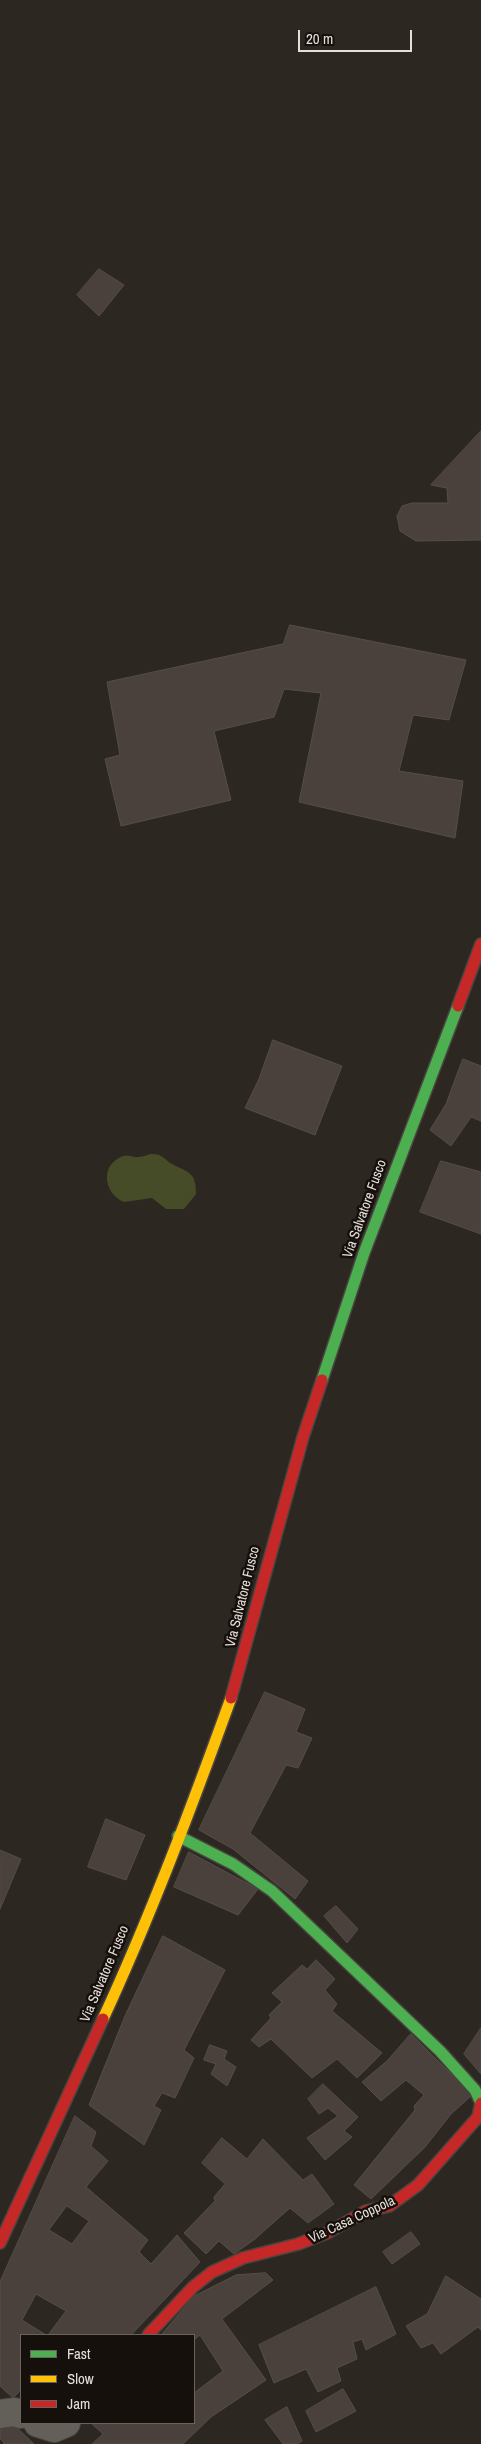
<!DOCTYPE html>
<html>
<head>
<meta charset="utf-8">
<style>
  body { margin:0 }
  #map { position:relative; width:481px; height:2444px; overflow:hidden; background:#2d2722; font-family:"Archivo Narrow",sans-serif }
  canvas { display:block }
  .legend { position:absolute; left:20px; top:2334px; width:175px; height:90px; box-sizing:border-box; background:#15100c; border:1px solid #69625e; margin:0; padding:6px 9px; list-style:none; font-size:15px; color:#e6ded9 }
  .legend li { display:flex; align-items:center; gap:10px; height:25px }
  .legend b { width:25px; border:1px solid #69625e }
  .scale { position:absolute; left:298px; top:30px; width:114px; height:22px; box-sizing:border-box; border:2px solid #e6ded9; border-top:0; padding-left:6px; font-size:15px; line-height:18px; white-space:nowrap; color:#e6ded9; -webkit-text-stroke:4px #15100c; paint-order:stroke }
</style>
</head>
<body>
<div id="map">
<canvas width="481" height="2444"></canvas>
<ul class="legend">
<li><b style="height:6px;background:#4caf50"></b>Fast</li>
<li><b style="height:6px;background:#ffc107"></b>Slow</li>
<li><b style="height:6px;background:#c62828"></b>Jam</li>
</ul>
<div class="scale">20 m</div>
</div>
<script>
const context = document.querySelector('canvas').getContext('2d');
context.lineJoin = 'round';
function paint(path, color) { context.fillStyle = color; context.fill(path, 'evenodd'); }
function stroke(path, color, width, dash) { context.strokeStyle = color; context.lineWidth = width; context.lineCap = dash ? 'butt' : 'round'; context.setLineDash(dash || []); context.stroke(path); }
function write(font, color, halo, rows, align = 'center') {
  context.font = font + ' "Archivo Narrow",sans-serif'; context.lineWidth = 5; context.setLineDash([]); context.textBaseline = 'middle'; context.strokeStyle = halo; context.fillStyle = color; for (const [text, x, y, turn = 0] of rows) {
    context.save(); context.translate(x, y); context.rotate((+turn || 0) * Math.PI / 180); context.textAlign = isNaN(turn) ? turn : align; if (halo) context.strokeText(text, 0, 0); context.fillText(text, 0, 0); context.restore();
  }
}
paint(new Path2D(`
  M150 1154C163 1153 164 1160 174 1165 190 1173 196 1173 196 1194L184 1209H166L152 1198 124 1202C104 1194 99 1165 123 1156 129 1154 133 1158 138 1157 142 1157 147 1155 150 1154Z`), '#464b28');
const building = new Path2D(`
  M99 269 124 285 99 316 77 295Z
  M481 431V540L416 541 400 531 397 516 402 506 412 503H448L447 488 431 485Z
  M290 625 466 660 449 720 413 715 399 771 463 781 455 838 299 802 321 693 284 689 274 717 214 731 231 800 121 826 105 759 120 755 107 682 283 644Z
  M273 1040 342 1066 315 1135 245 1108 259 1079Z
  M463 1059 481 1066V1121L471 1117 451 1146 430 1130 446 1104Z
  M441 1161 481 1172V1234L420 1212Z
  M265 1692 305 1709 296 1732 312 1738 298 1768 286 1765 250 1833 308 1881 295 1899 233 1849 199 1830Z
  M106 1819 145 1835 126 1880 88 1867Z
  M0 1850 21 1859 0 1909Z
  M189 1852 258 1889 238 1915 174 1887Z
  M336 1906 358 1929 347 1943 324 1916Z
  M163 1936 225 1970 184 2050 194 2058 175 2098 162 2093 154 2106 161 2110 144 2145 89 2105 125 2016Z
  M316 1960 335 1979 325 1990 337 2004 332 2011 382 2053 357 2078 337 2059 312 2078 271 2039 259 2047 251 2040 271 2018 269 2015 282 2002 272 1993 302 1965 307 1969Z
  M481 2028V2074L464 2054Z
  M411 2034 472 2095 451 2114 425 2147 371 2199 354 2185 415 2110 414 2106 424 2095 406 2080 381 2101 362 2082 387 2061Z
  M210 2045 227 2051 224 2059 236 2067 227 2086 211 2074 216 2064 204 2060Z
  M323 2084 358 2117 344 2131 352 2137 325 2160 307 2138 338 2116 328 2108 319 2114 308 2099Z
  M75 2116 96 2132 91 2146 108 2161 86 2187 148 2240 139 2252 151 2264 177 2235 200 2262 131 2335H48L66 2311 36 2294 22 2320 46 2335H21V2390L13 2398 0 2386V2282ZM67 2206 89 2221 72 2244 49 2230Z
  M222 2138 247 2159 263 2139 303 2180 312 2174 334 2204 308 2223 290 2208 255 2239 234 2254 219 2241 206 2254 184 2233 215 2201 214 2197 225 2184 202 2163Z
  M411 2232 420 2244 392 2264 383 2252Z
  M266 2273 273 2280 222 2319 266 2380 211 2417 183 2444H92L103 2434 91 2423H194V2393L223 2371 200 2335 194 2340V2335H161L194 2296 236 2275Z
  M446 2276 481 2299V2330L478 2327 441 2354 433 2343 421 2348 406 2326 427 2314Z
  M376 2287 396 2334 366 2350 362 2339 353 2342 357 2359 337 2368 341 2381 318 2392 306 2369 274 2383 259 2345Z
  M343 2389 356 2411 316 2432 306 2411Z
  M287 2407 302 2441 297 2444H283L265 2420Z
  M6 2417 34 2444H3L4 2442 0 2439V2423Z`);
paint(building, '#4a413d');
stroke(building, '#544e4a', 1);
const street = new Path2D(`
  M0 2414 14 2412 21 2414
  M38 2423 54 2428 66 2423`);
const fast = new Path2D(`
  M322 1380 364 1253 458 1006
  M178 1836 233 1864 272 1891 440 2051 475 2090 481 2103`);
const slow = new Path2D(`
  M103 2019C151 1915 192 1806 231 1698`);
const jam = new Path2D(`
  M458 1006 481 944
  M231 1698 303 1437 322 1380
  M0 2243 103 2019
  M148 2335 193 2287 212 2272 243 2258 298 2244 327 2233 366 2211 389 2206 418 2185 478 2117 481 2103`);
stroke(street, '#4a4440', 30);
stroke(fast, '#4a4440', 14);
stroke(slow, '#4a4440', 14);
stroke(jam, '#4a4440', 14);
stroke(street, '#63605a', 28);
stroke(fast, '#4caf50', 11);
stroke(slow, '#ffc107', 11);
stroke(jam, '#c62828', 11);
write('14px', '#e6ded9', '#15100c', [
  ["Via Salvatore Fusco",365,1209,-70],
  ["Via Salvatore Fusco",243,1597,-76],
  ["Via Salvatore Fusco",105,1974,-67],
  ["Via Casa Coppola",352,2220,-25]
]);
</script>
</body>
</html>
